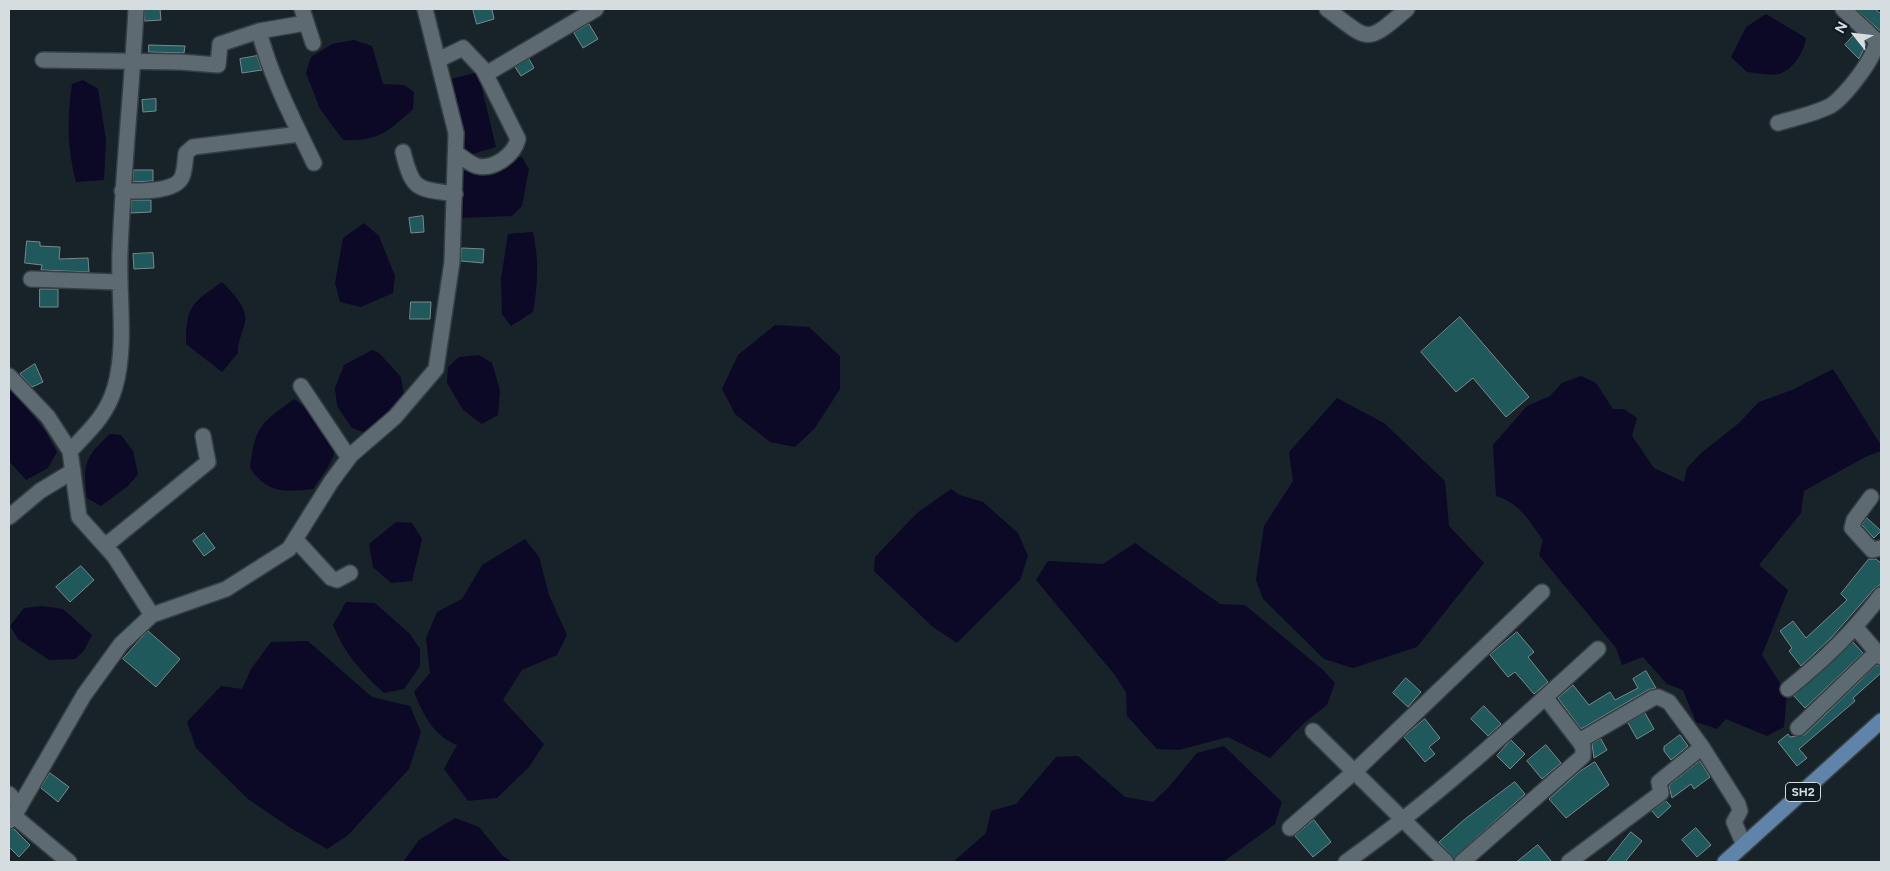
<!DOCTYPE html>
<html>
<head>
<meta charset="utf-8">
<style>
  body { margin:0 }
  #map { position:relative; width:1890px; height:871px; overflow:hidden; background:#182329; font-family:Figtree,sans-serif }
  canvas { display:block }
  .frame { position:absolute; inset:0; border:10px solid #d6dde1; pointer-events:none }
  .north { position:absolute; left:1830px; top:10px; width:50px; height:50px; -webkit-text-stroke:4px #0e1a1f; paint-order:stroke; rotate:299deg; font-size:14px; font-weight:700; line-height:20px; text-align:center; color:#d6dde1 }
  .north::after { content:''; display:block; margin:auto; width:18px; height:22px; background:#d6dde1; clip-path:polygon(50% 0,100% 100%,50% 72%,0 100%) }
</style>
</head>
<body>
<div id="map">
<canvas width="1890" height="871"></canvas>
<div class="frame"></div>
<div class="north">N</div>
</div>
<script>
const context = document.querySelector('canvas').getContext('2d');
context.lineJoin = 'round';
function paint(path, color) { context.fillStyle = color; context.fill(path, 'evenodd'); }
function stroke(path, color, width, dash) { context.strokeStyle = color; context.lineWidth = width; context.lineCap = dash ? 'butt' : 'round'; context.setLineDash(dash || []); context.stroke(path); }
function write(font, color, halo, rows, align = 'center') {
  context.font = font + ' Figtree,sans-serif'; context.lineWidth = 4.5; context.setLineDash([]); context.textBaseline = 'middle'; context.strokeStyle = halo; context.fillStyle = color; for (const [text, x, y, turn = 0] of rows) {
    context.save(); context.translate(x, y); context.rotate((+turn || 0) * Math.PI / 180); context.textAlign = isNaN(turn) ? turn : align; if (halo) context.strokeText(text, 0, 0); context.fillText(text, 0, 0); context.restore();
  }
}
paint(new Path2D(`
  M1766 14 1806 38C1804 52 1794 69 1779 74 1770 76 1756 73 1747 72L1731 57 1746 27Z
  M354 40 372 46 383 84 404 85 414 92 413 109C389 131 378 142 343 140L320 109 306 73 311 57 332 44Z
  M478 72 496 147 466 156 451 79Z
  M83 80 98 89 106 140 104 180 76 182C67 148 67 118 72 84Z
  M522 157 529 169 522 206 512 216 460 218 462 172 498 158Z
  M364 223 379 236 395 276 393 293 361 307 340 302 335 283 343 238Z
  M533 232C539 260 538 284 533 312L511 326 502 314 501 279 508 234Z
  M222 282C232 292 248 308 245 322 243 333 237 342 238 353L222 372 186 344C186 306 192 303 222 282Z
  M775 325 809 327 840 356V389L815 428 795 447 770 442 735 414 722 389 738 355Z
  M372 350 379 353 401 377 404 395 378 423 366 433 352 428 337 406 335 388 344 365Z
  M479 355 492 363 500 390 498 415 482 424 463 410 447 383 448 367 459 357Z
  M1833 369 1881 445V451L1865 457 1804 491 1801 513 1759 565 1788 590 1762 655 1787 694 1784 727 1767 736 1726 719 1717 729 1696 722 1683 690 1667 684 1643 657 1622 665 1616 648 1539 555 1543 540C1529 521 1520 503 1496 496L1493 445 1527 406 1550 396 1562 383 1581 376 1596 383 1613 409H1624L1637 418 1632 436 1654 468 1684 482 1687 468 1700 454 1739 423 1759 402 1792 390Z
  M9 385 46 432 57 452 48 468 26 480 9 461Z
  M1337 398 1384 423 1445 481 1449 526 1484 563 1417 647 1353 668 1324 659 1263 599 1256 580 1264 526 1293 481 1289 452Z
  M294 399C307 407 340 437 334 454 330 466 320 478 313 489 284 492 268 494 250 468 256 425 260 424 294 399Z
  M110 434 121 435 133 451 138 474 128 486 101 506 87 498C83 464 84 458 110 434Z
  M951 489 960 495 983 502 1018 533 1028 556 1020 580 957 643 933 627 874 571 875 557 917 513Z
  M396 522 412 523 422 539 412 581 391 583 373 567 369 544Z
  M525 539 539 557 549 595 567 635 557 655 522 670 503 700 544 744 529 767 497 798 468 801 444 769 457 745C434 736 423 715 414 692L430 673 426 638 437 612 462 599 482 565Z
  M1135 543 1220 604 1245 605 1323 670 1335 683 1327 705 1304 723 1270 758 1228 737 1179 750 1157 749 1127 716 1126 692 1114 674 1036 580 1048 561 1103 564Z
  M346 602 375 603 410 634 420 649V666L404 689 384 693C362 673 344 653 333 625Z
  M42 606 63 609 92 635 83 652 75 659 49 660 18 639 10 626 24 608Z
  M308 641 372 697 410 706 421 732 409 769 347 836 327 849 289 827 248 799 196 748 187 722 221 686 242 689 251 669 271 642Z
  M1224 746 1282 802 1275 824 1223 862H953L986 833 991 811 1016 804 1056 757 1078 756 1125 797 1153 802 1168 788 1197 753Z
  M455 818 479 827 502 855 512 862H403L419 840Z`), '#0b0926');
const building = new Path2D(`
  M145 9H160L161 20 145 21Z
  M473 9H492L494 19 477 24Z
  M1856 9H1875L1881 14V31Z
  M589 24 598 39 583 48 574 33Z
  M1855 34 1866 44 1859 59 1845 45Z
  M149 45 185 46 184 53 149 52Z
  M257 56 262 70 242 73 240 59Z
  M529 59 534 68 521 76 515 67Z
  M156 99V111L143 112 142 100Z
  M134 170H153V181L133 182Z
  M132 200H151V212L131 213Z
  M423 216 424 232 411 233 409 218Z
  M27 241 40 242V246L60 247 59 259 88 258 89 272 41 270 42 265 25 263Z
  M462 248 484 249 483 263 461 261Z
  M153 253 154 268 134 269 133 254Z
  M40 289H58V307H40Z
  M411 302H431L430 319H410Z
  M1460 317 1529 397 1506 417 1473 378 1456 392 1421 352Z
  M35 364 43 382 32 387 20 374Z
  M1867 518 1881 531 1874 538 1862 525Z
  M204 533 215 548 204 556 193 541Z
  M1869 559H1876L1881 563V584L1874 589 1831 638 1801 666 1789 651 1792 648 1780 631 1793 621 1806 638 1847 600 1841 594Z
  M81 566 94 580 70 602 56 587Z
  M148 631 180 659 156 687 123 659Z
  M1517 632 1534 652 1528 657 1548 682 1534 694 1515 672 1508 677 1490 655Z
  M1853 642 1863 653 1805 708 1794 696Z
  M1877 665 1881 666V673L1853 698 1855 701 1799 749 1807 758 1797 766 1778 742 1788 734 1790 737 1804 735Z
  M1646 671 1656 688 1648 690 1581 729 1558 698 1573 685 1589 705 1610 692 1615 700 1638 688 1633 679Z
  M1406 678 1421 692 1408 707 1393 693Z
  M1484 706 1501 724 1488 736 1471 719Z
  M1645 713 1654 729 1637 739 1628 723Z
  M1425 719 1440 738 1429 747 1435 754 1425 762 1404 737Z
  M1680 735 1688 746 1671 760 1664 751V747Z
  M1601 739 1607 750 1594 758 1592 744Z
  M1511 740 1525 754 1510 769 1497 756Z
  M1546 745 1561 763 1542 779 1527 761Z
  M1700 761 1710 777 1694 789 1691 784 1672 798 1669 786Z
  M1595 762 1609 785 1566 818 1549 799 1579 772Z
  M50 773 69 787 58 802 41 788Z
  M1515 782 1525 794 1454 858 1439 842 1465 819Z
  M1666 801 1671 806 1658 818 1652 811Z
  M1314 820 1331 842 1313 857 1295 836Z
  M1696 828 1711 845 1697 857 1682 840Z
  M14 829 30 845 19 857 9 847V830Z
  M1631 832 1642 841 1625 862H1607Z
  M1538 845 1552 862H1517Z`);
paint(building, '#20595c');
stroke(building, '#78898a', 1);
const street = new Path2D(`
  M302 9 313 43
  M1327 9C1370 41 1365 45 1407 9
  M259 31C271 78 293 119 314 163
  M43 60 180 62 218 65 220 44 259 31 306 23
  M438 60 463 48 483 69 518 139C514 155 494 170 477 166 470 164 462 157 456 153
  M486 74 596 9
  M1778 123C1795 118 1814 114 1830 106 1843 99 1879 54 1876 40L1843 9
  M403 152C413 192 417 188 455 194
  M122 191C137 191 175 193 182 177 185 170 185 161 186 153L193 147 300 134
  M31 279 118 282
  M9 376 48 417 70 451
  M301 386 349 458
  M1871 497 1854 520 1852 528 1872 550 1881 548
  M9 517 40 491 73 471
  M295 539 331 578 337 580 350 573
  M105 546 208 462 203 436
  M152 615 226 589 289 549 331 482 351 455 395 417 436 369 452 262 456 133 425 9
  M1856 628 1881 657
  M1788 689C1826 658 1851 634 1881 595
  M1798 728 1877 652
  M1313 731 1446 862
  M1579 741 1653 698 1658 697 1669 702 1702 747 1738 804 1740 811 1734 822 1744 845
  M9 794 20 806
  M14 816 69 862
  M9 821 14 816 84 695 121 644 152 615 114 556 79 517 70 451C90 430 107 415 115 387 127 344 118 295 120 251 123 170 132 89 136 9
  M1290 828 1354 772 1542 592
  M1346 862C1436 798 1516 724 1598 649
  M1462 862 1583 756V747L1579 741 1545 697
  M1569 862 1661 793 1659 782 1702 747`);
const primary = new Path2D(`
  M1725 862 1881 721`);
stroke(street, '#363f43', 18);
stroke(primary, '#363f43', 18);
stroke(street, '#5d6a71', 15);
stroke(primary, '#6083aa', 15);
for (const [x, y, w] of [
  [1803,792,35]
]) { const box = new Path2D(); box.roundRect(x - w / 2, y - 9.5, w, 19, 4); context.fillStyle = '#0e1a1f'; context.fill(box); stroke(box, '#d6dde1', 1); }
write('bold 12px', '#d6dde1', null, [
  ["SH2",1803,792]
]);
</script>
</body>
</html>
